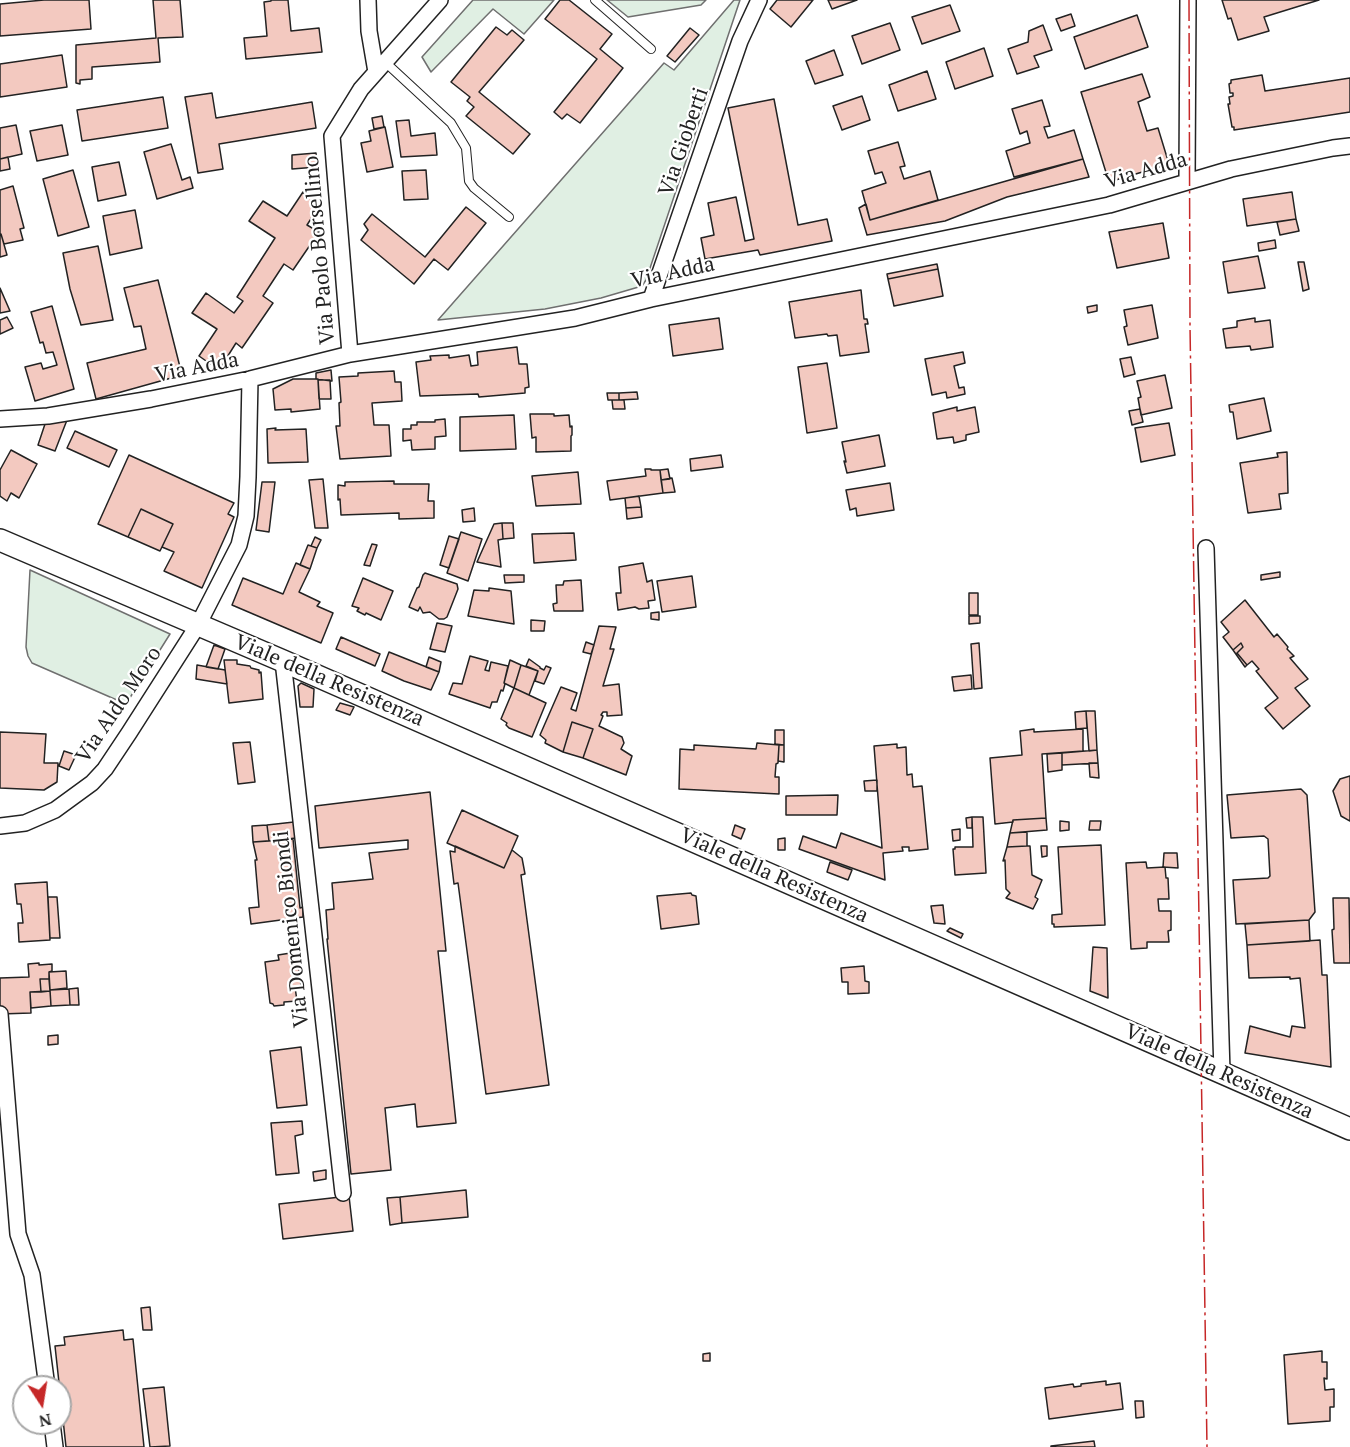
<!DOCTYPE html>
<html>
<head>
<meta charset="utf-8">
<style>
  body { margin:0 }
  #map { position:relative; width:1350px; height:1447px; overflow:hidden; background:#fff; font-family:"PT Serif",serif }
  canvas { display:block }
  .north { position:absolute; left:12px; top:1375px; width:60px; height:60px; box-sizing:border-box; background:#fff; border:2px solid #a7a7a7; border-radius:50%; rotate:168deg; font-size:16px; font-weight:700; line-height:24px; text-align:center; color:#222 }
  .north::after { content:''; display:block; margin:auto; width:21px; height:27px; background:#c62828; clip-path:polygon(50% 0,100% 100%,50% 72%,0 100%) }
</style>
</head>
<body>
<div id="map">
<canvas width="1350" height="1447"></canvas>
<div class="north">N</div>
</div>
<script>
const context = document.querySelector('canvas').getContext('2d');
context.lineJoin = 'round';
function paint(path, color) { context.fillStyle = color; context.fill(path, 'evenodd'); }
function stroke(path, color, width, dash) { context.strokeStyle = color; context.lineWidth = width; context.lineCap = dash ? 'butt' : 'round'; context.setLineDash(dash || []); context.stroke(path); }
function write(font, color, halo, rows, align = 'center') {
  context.font = font + ' "PT Serif",serif'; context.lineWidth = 4.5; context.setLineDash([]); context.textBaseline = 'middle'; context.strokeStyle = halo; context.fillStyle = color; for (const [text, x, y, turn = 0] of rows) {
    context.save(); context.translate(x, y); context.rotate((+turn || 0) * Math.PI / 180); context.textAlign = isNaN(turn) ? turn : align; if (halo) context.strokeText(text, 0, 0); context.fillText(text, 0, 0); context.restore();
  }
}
const green = new Path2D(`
  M473 0H554L524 34 493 9 431 72 422 57Z
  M607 0H706L701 5 628 17Z
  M734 0H740L646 280 642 286 601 298 545 309 438 320 664 63 674 70Z
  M30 570 170 634 126 704 32 663 28 656 26 647Z`);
paint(green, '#e0efe3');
stroke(green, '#6f6f6f', 1.5);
const building = new Path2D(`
  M44 0H89L91 29 0 36V4Z
  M153 0H180L183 37 158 38 160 62 92 67V79L80 80V84L76 83V45L156 38Z
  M271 0H288L291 31 319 28 322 52 246 59 244 38 267 36 264 2 271 1Z
  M560 0H569L612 34 600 49 623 68 580 123 567 114 562 119 554 112 597 59 545 19Z
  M777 0H813L791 27 770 9Z
  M828 0H857L832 9Z
  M1222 0H1319L1264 17 1269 31 1238 40 1231 18 1228 19Z
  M950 5 960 31 922 44 912 17Z
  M1071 14 1075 26 1061 31 1056 19Z
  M1137 15 1148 47 1085 69 1074 37Z
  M890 23 900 50 862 64 852 36Z
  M1043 25 1052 50 1034 56 1039 67 1017 74 1008 49 1028 42 1029 31Z
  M496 27 507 35 512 30 524 40 479 92 530 134 513 154 466 116 474 107 467 101 470 97 451 82Z
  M690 28 699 35 675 62 667 56Z
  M984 48 993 76 955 89 946 62Z
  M834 50 843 75 815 84 806 61Z
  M62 55 67 87 0 97V64Z
  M927 71 936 99 898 111 889 85Z
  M1142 74 1150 97 1138 102 1147 131 1158 128 1169 164 1109 182 1081 92Z
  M1262 75 1265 91 1350 78V112L1234 130V127H1232L1228 104H1230L1229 97 1233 96V93H1230L1229 84 1231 83V80Z
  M212 93 216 118 312 102 316 128 219 144 223 169 198 173 185 97Z
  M862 96 870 120 842 130 833 106Z
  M163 97 168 128 82 141 77 110Z
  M774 99 798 225 827 219 832 241 760 255 758 250 705 259 701 238 714 235 708 203 736 197 745 241 754 239 728 108Z
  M1042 100 1050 126 1044 127 1048 138 1074 130 1083 159 1014 177 1006 151 1030 143 1027 131 1020 134 1012 109Z
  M382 116 384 127 374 129 372 118Z
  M409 120 411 136 435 133 437 155 401 157 396 121Z
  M16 125 22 154 0 159V128Z
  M62 125 68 155 37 161 30 131Z
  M385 127 393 167 367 172 361 143 371 141 369 131Z
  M898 142 905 166 900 167 904 179 930 171 938 200 870 220 862 191 886 183 882 172 875 174 868 151Z
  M171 144 182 180 190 177 193 188 157 199 144 152Z
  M316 153 317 167 292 169V155Z
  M8 157 10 169 0 171V159Z
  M1083 159 1089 177 1007 197 945 221 867 235 859 208 866 204 870 220Z
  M119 162 126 195 98 201 92 167Z
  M73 170 89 227 58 236 43 179Z
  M426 170 428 199 404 200 402 171Z
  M13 186 24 228 20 229 23 240 4 244 1 234H0V190Z
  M303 192 321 203 307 225 319 232 293 270 284 264 263 296 273 303 242 348 236 343 219 370 199 356 217 329 192 313 206 293 234 313 243 301 237 297 275 238 249 221 263 201 287 216Z
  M1292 192 1296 219 1247 226 1243 199Z
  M466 207 486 223 448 270 434 259 414 284 361 240 368 230 364 224 372 214 425 257Z
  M135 210 142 248 110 255 103 216Z
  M1296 219 1299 231 1280 235 1277 222Z
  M1163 223 1169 258 1117 268 1109 232Z
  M0 234H1L7 255 0 257Z
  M1275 240 1276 248 1259 251 1258 243Z
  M98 246 113 320 81 325 70 289 63 253Z
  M1258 256 1265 288 1228 293 1223 262Z
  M1298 262H1304L1309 289 1303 291Z
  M937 264 938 269 888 279 887 274Z
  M938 269 943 296 894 306 888 279Z
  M158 280 182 375 96 399 87 363 146 349 141 326 134 327 124 288Z
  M0 288 10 311 0 313Z
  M861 290 864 319H867L868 324H865L869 352 840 356 837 335 828 336 827 334 795 338 789 302Z
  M1097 305V311L1088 313 1087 307Z
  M1152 305 1158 338 1128 345 1124 327 1127 326 1124 310Z
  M52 306 74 389 35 401 25 367 41 363 43 369 57 365 53 352 46 353 43 342 40 343 31 312Z
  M7 317 13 328 0 334V320Z
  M719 318 723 349 673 356 669 325Z
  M1255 318V322L1270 320 1273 347 1251 350 1250 346 1226 348 1223 329 1237 327V321Z
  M517 347 519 364H527L529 387 525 388V393L479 397 478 394 420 396 416 362 431 360 430 356 449 355V358L469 355 471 366 478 365 477 352Z
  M963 352 965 363 954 366 959 388 964 387 965 394 947 398 946 392 932 395 925 359Z
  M1131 357 1135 374 1124 377 1120 359Z
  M827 363 837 428 807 433 798 367Z
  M331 370 332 381 316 379V373Z
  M394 371 395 382H401L402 401 372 403 374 425H389L391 456 340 459 336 426H340L339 403 341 402 339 377 358 376V373Z
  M1165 375 1172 408 1141 415 1138 398 1141 397 1137 381Z
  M293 379H318L320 409 291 412V409L275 410 273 389Z
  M318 380H330L331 399H319Z
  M637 392 638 399 619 400V393Z
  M607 393H619V400H608Z
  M1264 398 1271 431 1237 439 1233 412H1230L1229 405Z
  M612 400H624L625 409H613Z
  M957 407V411L975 407 979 432 966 435V440L954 443 953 437 937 439 933 413Z
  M1140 409 1143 422 1132 425 1129 411Z
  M530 414H554V416L569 415 570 427 572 426V435L571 436V451L536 452V437L532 438Z
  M514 415 516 449 460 451V417Z
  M445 419 446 436 435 437V449L412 450 411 440 403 441V429H411V425H417V422H435V420Z
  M67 420 55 451 38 445 46 421Z
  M1169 423 1175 455 1141 462 1135 428Z
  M276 428 275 430 306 429 308 462 268 463 267 429Z
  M75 431 117 450 109 467 67 448Z
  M879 435 885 466 847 473 844 461 846 462 842 442Z
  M11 450 37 464 19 498 11 493 7 501 0 496V470Z
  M1287 452 1288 493 1279 494 1281 509 1248 513 1240 463 1278 457 1277 453Z
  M129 455 234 503 228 514 234 517 202 588 164 571 174 552 162 547 173 524 141 509 128 537 98 524Z
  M721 455 723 467 691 471 690 459Z
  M645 469H651V470H660L663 493 610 500 607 481 646 476Z
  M668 469 670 479 661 480 660 470Z
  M578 472 581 504 536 506 532 476Z
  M672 478 675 492 663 493 661 480Z
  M323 479 328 528H315L309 480Z
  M394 481V484H429L428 501H434V518L399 519V513L341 515 340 499 338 500V485L345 486V482Z
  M262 482H275L269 532 256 530Z
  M890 483 894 510 857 516 856 508 850 510 846 490Z
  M639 496 641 507 626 508 625 498Z
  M641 507 642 517 627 519 626 508Z
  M474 508 475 521 463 522 462 510Z
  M141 509 173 524 160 551 128 537Z
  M502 523H513L514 538 503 539Z
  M502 523 503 539 498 540 501 567 477 562 494 524Z
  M461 532 482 539 468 581 447 573Z
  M574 533 576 560 534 563 532 534Z
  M449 536 459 539 449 568 440 565Z
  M315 537 321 540 317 548 311 546Z
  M372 544 377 545 370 566 364 565Z
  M308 545 317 548 310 569 300 565Z
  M296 563 310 569 299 592 320 602 317 606 333 613 321 643 232 605 243 578 283 594Z
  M643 563 647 582 652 580 655 600 648 601 649 608 639 609 635 607 618 610 616 593H621L619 567Z
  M1280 572V577L1261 580V575Z
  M425 573 457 584 458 589 447 617 444 619H439L430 612 423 613 420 607 418 611 409 607 417 588 419 587 423 575Z
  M504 575H524V582L505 583Z
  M692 576 696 607 662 612 657 581Z
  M363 578 393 591 381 620 366 613 365 615 357 611 359 608 352 606Z
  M581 580 583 611H554L553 604 557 603 556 585H563L564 581Z
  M489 588 511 591 514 624 468 616 474 590 489 591Z
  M969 593H978V615H969Z
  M1245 600 1274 637 1277 634 1288 647 1287 649 1294 656 1290 658 1308 679 1295 688 1310 706 1283 729 1265 708 1278 698 1256 671 1259 669 1252 661 1247 665 1237 653 1243 647 1241 643 1233 650 1223 637 1229 632 1221 622Z
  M659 612V620L651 619V613Z
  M969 616H980V623L969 624Z
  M531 620 545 621 544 631H531Z
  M437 623 452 626 445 652 430 649Z
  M599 626 616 627 610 649H614L603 686 619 684 622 715 607 716V712H603L601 715 603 716 599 726 622 737 624 743 621 749 632 756 626 775 583 758 593 729 572 722 563 752 545 743 546 740 540 735 561 687 577 693 571 709 576 711Z
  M341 637 380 654 375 666 336 649Z
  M586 642 594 645 591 654 583 652Z
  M979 643 982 688 974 689 971 644Z
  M1241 643 1243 647 1237 653 1247 665 1245 667 1233 650Z
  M214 645 225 649 218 669 206 667Z
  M389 652 439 672 431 690 404 681 382 671Z
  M470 656 488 661 485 670 489 671 491 662 508 666 504 683 505 684 503 691 501 690 497 702H492L490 708 449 694 453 683 462 684Z
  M429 657 441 662 439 672 426 667Z
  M529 659 540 667V668L544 670 546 666 551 668 544 684 535 681 538 671 526 666Z
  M224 660H237V664L250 666 251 668 259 670V673L261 672 263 699 229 703Z
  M510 660 521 665 514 688 504 683Z
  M197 665 225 670 227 684 196 679Z
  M521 665 538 671 529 695 514 688Z
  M971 675 972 689 954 691 952 677Z
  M301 683 314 689 313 707H300L298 686Z
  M514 688 546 703 532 737 509 728 506 725 507 723 501 719Z
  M340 703 354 707 350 715 336 710Z
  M1086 711 1087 728 1076 729 1075 712Z
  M1086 711H1095L1097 750 1089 751Z
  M572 722 593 729 583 758 563 752Z
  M1034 729V732L1083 729V751L1042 754 1046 818 1013 820V822L995 824 990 758 1022 755 1020 731Z
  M775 730H784V745L775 744Z
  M0 732 46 734 44 763H58L57 782 44 790 0 788Z
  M250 742 255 782 238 784 233 743Z
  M757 743 779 745 778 763 776 764 775 777H779V794L679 789 680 749 694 750V745L756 749Z
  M897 744V748L906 747 907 775 912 774 913 787 922 786 928 849 909 851V847H902L903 851 883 853 885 880 799 849 803 836 836 848 841 833 882 848 874 746Z
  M779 745H784V762L778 761Z
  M1097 750 1098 763 1062 765V753Z
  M64 751 76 755 69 770 59 766Z
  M1062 753V770L1048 772 1047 754Z
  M1089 763H1098L1099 778 1090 777Z
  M1350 776V821L1341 816 1333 791 1340 779Z
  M877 780V791H865L864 781Z
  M1301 789 1307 795 1315 912 1309 920 1236 924 1233 880 1268 878 1270 876 1268 839 1264 836 1231 838 1227 795Z
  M430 792 446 951H438L456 1123 417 1127 415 1104 385 1108 391 1170 351 1174 327 939H328L326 910 334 909 332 883 373 879 369 853 408 849V840L319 848 315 806Z
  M838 795 837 815H786V796Z
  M462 810 518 836 504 868 447 843Z
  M972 817H983L986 873 955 875 953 849H955V847H973Z
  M972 817V828H967L966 818Z
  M1046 818 1047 830 1010 833 1013 820Z
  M1060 821 1069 822V830L1060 831Z
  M1090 821H1101L1100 830H1089Z
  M294 822 296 838 269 841 267 825Z
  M267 825 269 841 253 842 252 826Z
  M735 825 745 829 741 839 732 835Z
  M960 829V840L953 841 952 830Z
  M1027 832V846L1007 847 1010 833Z
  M785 838V850H778V839Z
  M293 839 300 908 303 907V917L251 924 249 908 259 907 255 860H257L253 842Z
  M1101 845 1105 925 1054 927V924H1052V915L1062 914 1058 847Z
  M455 846 504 868 512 850 522 858 525 874 521 875 549 1085 486 1094 458 883 454 884 450 851 455 852Z
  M1027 846H1030L1032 875 1042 880 1035 897 1038 899 1033 909 1006 898 1010 893 1006 889 1005 860 1003 861 1007 847Z
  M1041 846H1047V856L1042 857Z
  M1164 853H1177L1178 868 1163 867Z
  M830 862 852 870 848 880 827 872Z
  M1146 862 1147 868 1165 867 1166 878H1168L1169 899H1158L1159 911H1171V930L1168 931 1169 942H1147V948L1131 949 1126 863Z
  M47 882 50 940 19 942 18 923H23L21 904H17L15 884Z
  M691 893 692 895 696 896 699 924 661 929 657 896Z
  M48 897H57L60 938H50Z
  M1333 898H1349L1350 963H1334L1332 930 1334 929Z
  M943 905 945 924 934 923 931 906Z
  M1309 920 1310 941 1247 945 1245 924Z
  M950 928 963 934 961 938 947 931Z
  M1320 940 1322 975H1327L1331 1067 1245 1053 1250 1026 1290 1037 1292 1026 1305 1028 1300 978 1290 979V977L1249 978 1247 945Z
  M1093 947 1107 948 1108 998 1090 991Z
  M297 952 301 986 295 987 297 1001 284 1002V1005L274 1006 273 1004 270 1003 265 962 279 960 278 955Z
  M39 963V965L52 964V971L49 972V979H40L41 992H30L31 1013 0 1014V978L29 977 28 964Z
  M864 966 865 981 869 982V993L848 994V982H842L841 968Z
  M66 971 67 988 50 990 49 972Z
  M40 979H49L50 991 41 992Z
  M78 988 79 1005H70L69 989Z
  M69 989 70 1005 51 1006 50 990Z
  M50 991 51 1006 31 1008 30 992Z
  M58 1035V1044L48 1045V1036Z
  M301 1047 307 1105 277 1108 270 1051Z
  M302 1121 303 1134 295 1136 299 1173 276 1175 271 1123Z
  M326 1170V1179L314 1181 313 1172Z
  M466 1190 468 1217 402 1223 400 1197Z
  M349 1196 353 1231 283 1239 279 1204Z
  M400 1197 402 1223 390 1225 387 1198Z
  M150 1307 152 1330H143L141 1308Z
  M123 1330 124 1340 133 1339 144 1447H66L55 1346 65 1345 64 1337Z
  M1322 1351V1362H1327V1379L1324 1378 1325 1390 1334 1389V1407H1330V1421L1288 1424 1284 1355Z
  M710 1353V1361H703V1354Z
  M1106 1381V1385L1120 1383 1123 1409 1049 1419 1045 1388 1073 1384 1074 1387 1081 1386V1384Z
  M164 1387 170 1446 150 1447 143 1389Z
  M1135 1401H1143L1144 1417 1136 1418Z
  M1094 1441 1095 1447H1051V1446Z`);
paint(building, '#f3c9c0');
stroke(building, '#222', 1.5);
const service = new Path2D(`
  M595 0 651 49
  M385 62 451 123 466 148 469 181 474 188 509 217`);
const minor = new Path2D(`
  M368 0 369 31 376 72
  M1187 181 1188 0
  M651 299 740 41 759 0
  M350 354 332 136 361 89 440 0
  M0 419 48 416 151 399 250 379 350 354 575 318 651 299 1109 205 1231 169 1333 148 1350 146
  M1206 548 1222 1072
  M283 661 343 1193
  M0 826 25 823 55 810 92 783 105 769 129 733 198 625 239 545 246 516 248 477 250 379
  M0 1014 18 1234 32 1275 47 1387
  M52 1423 55 1447`);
const secondary = new Path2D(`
  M0 540 283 661 1350 1129`);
stroke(service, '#222', 10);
stroke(minor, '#222', 18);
stroke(secondary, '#222', 24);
stroke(service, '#fff', 8);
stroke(minor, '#fff', 15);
stroke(secondary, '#fff', 21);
stroke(new Path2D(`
  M1189 0 1190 326 1207 1447`), '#c62828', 1.5, [21, 4.5, 3, 4.5]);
write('21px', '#222', '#fff', [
  ["Via Gioberti",684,142,-71],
  ["Via Adda",1146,171,-16],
  ["Via Paolo Borsellino",320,250,-95],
  ["Via Adda",673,273,-12],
  ["Via Adda",197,368,-11],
  ["Viale della Resistenza",329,681,23],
  ["Via Aldo Moro",119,705,-56],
  ["Viale della Resistenza",774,876,24],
  ["Via Domenico Biondi",292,929,-96],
  ["Viale della Resistenza",1219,1072,24]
]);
</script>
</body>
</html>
